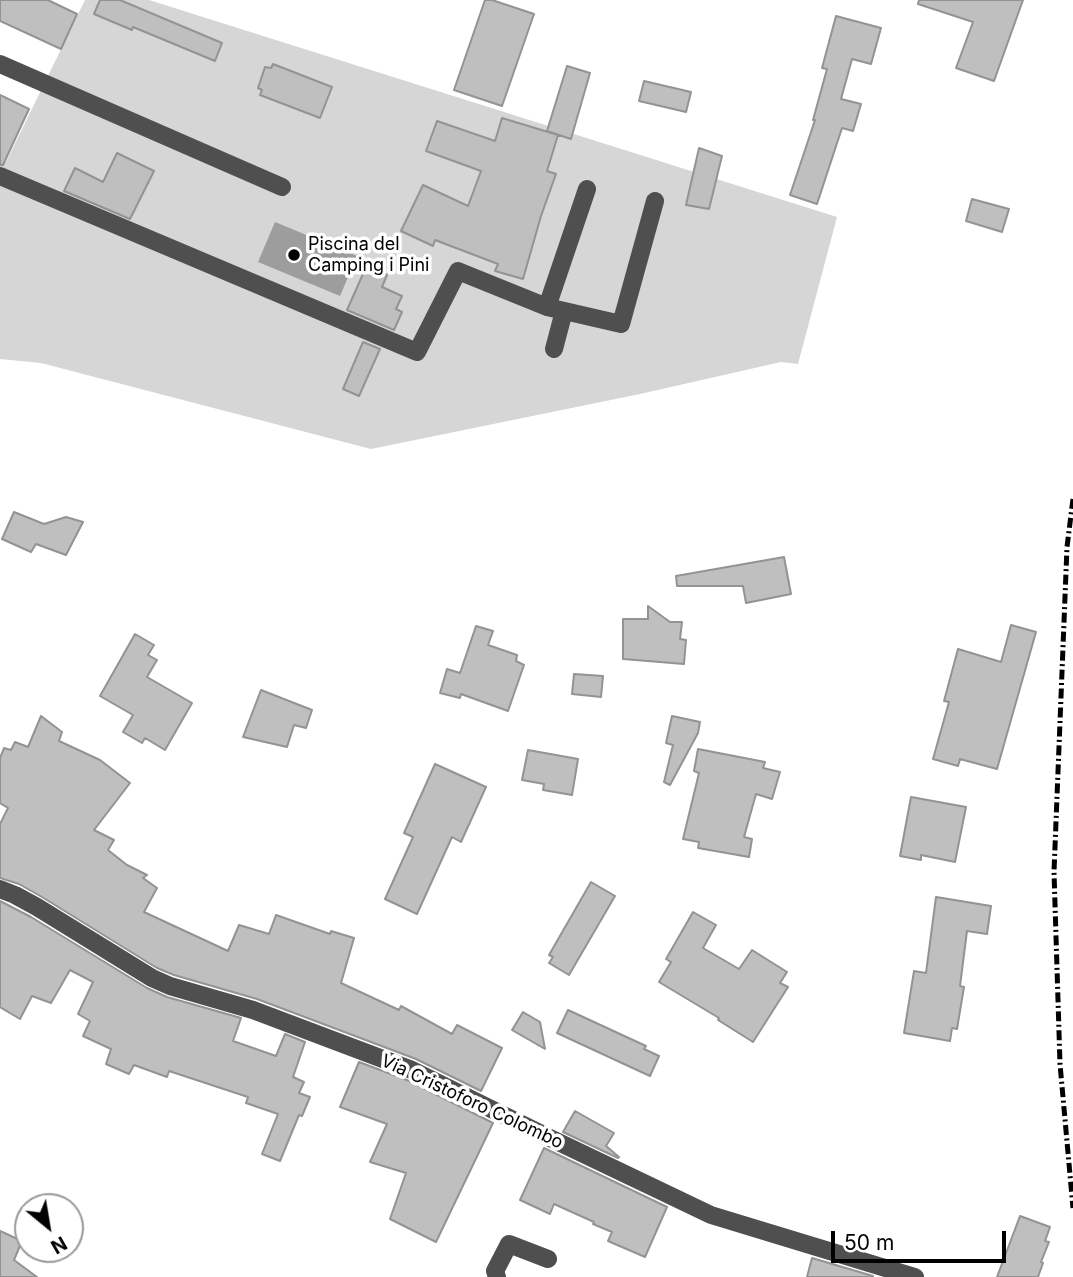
<!DOCTYPE html>
<html>
<head>
<meta charset="utf-8">
<style>
  body { margin:0 }
  #map { position:relative; width:1073px; height:1277px; overflow:hidden; background:#fff; font-family:Inter,sans-serif }
  canvas { display:block }
  .north { position:absolute; left:14px; top:1193px; width:70px; height:70px; box-sizing:border-box; background:#fff; border:2px solid #999; border-radius:50%; rotate:150deg; font-size:19px; font-weight:700; line-height:28px; text-align:center; color:#000 }
  .north::after { content:''; display:block; margin:auto; width:24px; height:32px; background:#000; clip-path:polygon(50% 0,100% 100%,50% 72%,0 100%) }
  .scale { position:absolute; left:831px; top:1231px; width:175px; height:32px; box-sizing:border-box; border:4px solid #000; border-top:0; padding-left:9px; font-size:21px; line-height:24px; white-space:nowrap; color:#000; -webkit-text-stroke:5px #fff; paint-order:stroke }
</style>
</head>
<body>
<div id="map">
<canvas width="1073" height="1277"></canvas>
<div class="north">N</div>
<div class="scale">50 m</div>
</div>
<script>
const context = document.querySelector('canvas').getContext('2d');
context.lineJoin = 'round';
function paint(path, color) { context.fillStyle = color; context.fill(path, 'evenodd'); }
function stroke(path, color, width, dash) { context.strokeStyle = color; context.lineWidth = width; context.lineCap = dash ? 'butt' : 'round'; context.setLineDash(dash || []); context.stroke(path); }
function write(font, color, halo, rows, align = 'center') {
  context.font = font + ' Inter,sans-serif'; context.lineWidth = 7; context.setLineDash([]); context.textBaseline = 'middle'; context.strokeStyle = halo; context.fillStyle = color; for (const [text, x, y, turn = 0] of rows) {
    context.save(); context.translate(x, y); context.rotate((+turn || 0) * Math.PI / 180); context.textAlign = isNaN(turn) ? turn : align; if (halo) context.strokeText(text, 0, 0); context.fillText(text, 0, 0); context.restore();
  }
}
paint(new Path2D(`
  M85 0H149L837 217 798 364 781 362 640 394 371 449 41 363 0 359V160L6 162Z`), '#d6d6d6');
paint(new Path2D(`
  M275 222 357 256 340 296 258 262Z`), '#9d9d9d');
const building = new Path2D(`
  M0 0H48L77 14 61 49 0 21Z
  M100 0H120L222 43 215 61 133 27 132 30 94 14Z
  M485 0H492L534 14 502 106 454 90Z
  M919 0H1023L994 81 956 68 973 22 918 4Z
  M836 16 881 28 871 64 852 59 841 99 861 104 853 131 842 128 817 204 790 195 815 120H813L827 69 822 68Z
  M273 64 332 87 320 118 260 95 262 90 258 88 265 67 271 68Z
  M567 66 590 73 571 139 547 131Z
  M644 81 691 92 686 112 639 101Z
  M0 95 29 109 3 165H0Z
  M502 118 558 135 547 171 556 174 541 216 523 279 495 271 498 264 435 240 433 246 401 231 423 185 468 206 481 171 426 151 437 121 495 141Z
  M699 148 722 156 709 209 686 205Z
  M117 153 154 171 130 219 64 191 75 168 103 182Z
  M972 199 1009 209 1002 232 966 221Z
  M367 265 387 275 382 287 402 296 396 309 402 312 394 330 347 310Z
  M363 342 380 349 359 396 343 389Z
  M14 512 44 524 66 517 83 522 66 555 36 544 31 552 2 539Z
  M784 557 791 594 746 603 743 586H677L676 576Z
  M648 606 670 622H682L680 639 686 640 684 664 623 659V619H648Z
  M1011 625 1036 632 997 769 960 759 958 766 933 759 949 702 944 701 958 649 1001 662Z
  M476 626 493 631 488 645 517 655 516 661 524 665 508 711 461 694 460 698 440 693 447 669 460 673Z
  M135 634 154 645 148 655 157 660 147 677 192 703 165 750 145 738 142 743 123 732 133 715 100 696Z
  M574 674 603 676 601 697 572 694Z
  M261 690 312 710 306 728 294 725 287 747 243 737Z
  M41 716 62 732 59 741 100 760 130 783 94 830 114 840 108 850 127 865 147 875 143 878 157 888 144 912 228 951 239 925 269 934 276 915 330 934 331 931 354 938 341 983 399 1010 401 1006 452 1034 457 1025 502 1048 481 1091 416 1059 257 999 174 975 157 968 42 897 19 884 0 878V824L8 808 0 803V758L4 748 11 750 15 742 28 747Z
  M672 716 700 722 698 733 670 785 664 782 673 745 666 743Z
  M698 749 765 762 763 768 780 772 772 799 756 794 744 837 752 839 749 857 698 848 699 842 683 839 699 773 694 771Z
  M528 750 578 759 572 795 543 790 544 784 522 780Z
  M435 764 486 787 461 842 452 837 417 914 385 899 413 837 404 833Z
  M911 797 966 807 955 862 921 855V860L900 856Z
  M591 882 615 896 569 975 549 963 553 957 549 955Z
  M936 897 991 906 987 934 967 931 960 986 964 987 957 1029 952 1028 950 1041 904 1033 914 971 926 973Z
  M0 901 31 917 147 988 167 997 241 1018 233 1041 276 1056 285 1034 305 1042 293 1077 304 1082 299 1093 310 1097 302 1116 299 1115 280 1161 262 1154 278 1114 246 1103 248 1097 169 1071 167 1077 134 1065 129 1074 106 1064 111 1049 83 1036 90 1021 78 1014 93 982 70 970 51 1003 32 996 20 1019 0 1007Z
  M693 912 716 925 703 948 739 969 752 950 787 972 780 983 788 987 753 1042 718 1020 719 1018 659 982 671 962 666 959Z
  M568 1010 646 1046 644 1049 659 1056 650 1076 557 1033Z
  M523 1012 540 1022 545 1049 512 1030Z
  M359 1062 407 1080 493 1123 436 1242 390 1219 406 1173 370 1162 387 1124 340 1107Z
  M575 1111 614 1133 606 1146 619 1157 618 1158 563 1132Z
  M544 1148 667 1207 645 1257 608 1241 612 1232 593 1224 594 1222 554 1204 550 1214 520 1200Z
  M1020 1216 1050 1227 1045 1241 1049 1242 1041 1262 1043 1263 1038 1277H997Z
  M0 1231 22 1241 14 1260 37 1277H0Z
  M812 1258 873 1276V1277H807Z`);
paint(building, '#bfbfbf');
stroke(building, '#939393', 2);
stroke(new Path2D(`
  M0 64 282 187
  M0 176 417 352 458 271 547 307 621 324 655 201
  M547 307 587 189
  M554 349 564 311
  M0 889 15 895 37 907 152 978 170 986 253 1010 412 1070 552 1139 711 1215 915 1277
  M497 1277 495 1271 509 1244 548 1259`), '#4f4f4f', 18);
stroke(new Path2D(`
  M1073 499 1067 547 1054 872 1060 1064 1073 1208`), '#000', 5, [10, 3.5, 2, 3.5]);
for (const [x, y, r, color] of [
  [294,255,7,"#000"]
]) { const dot = new Path2D(); dot.arc(x, y, r, 0, 2 * Math.PI); context.fillStyle = color; context.fill(dot); stroke(dot, '#fff', 2.5); }
write('18px', '#000', '#fff', [
  ["Piscina del",308,245],
  ["Camping i Pini",308,266]
], 'left');
write('18px', '#000', '#fff', [
  ["Via Cristoforo Colombo",472,1102,25]
]);
</script>
</body>
</html>
